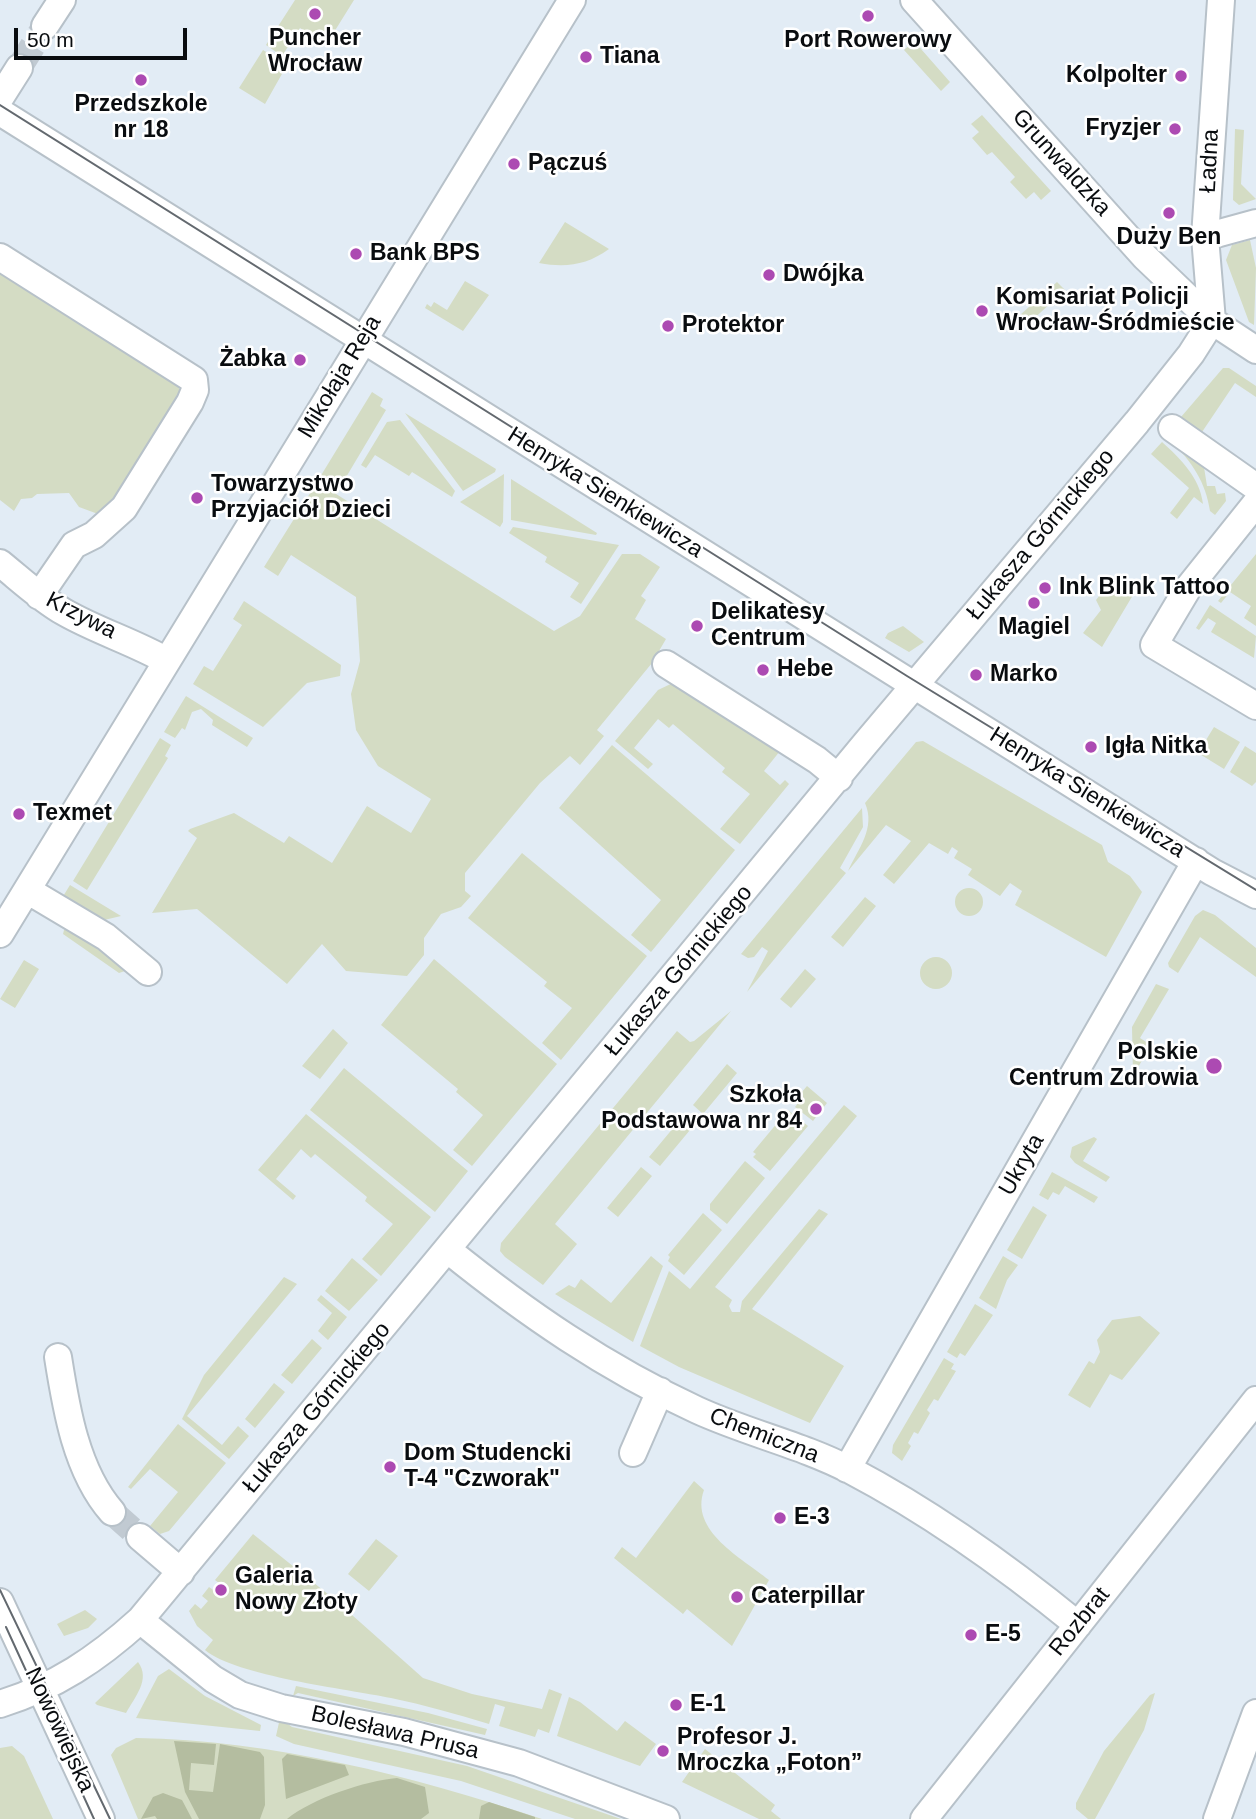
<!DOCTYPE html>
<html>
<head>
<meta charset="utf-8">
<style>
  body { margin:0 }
  #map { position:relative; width:1256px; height:1819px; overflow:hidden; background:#e2ecf5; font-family:Arial,sans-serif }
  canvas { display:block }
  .scale { position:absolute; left:14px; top:28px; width:173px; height:32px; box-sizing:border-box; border:4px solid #090c0f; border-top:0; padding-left:9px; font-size:21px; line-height:24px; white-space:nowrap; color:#090c0f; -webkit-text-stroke:5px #fff; paint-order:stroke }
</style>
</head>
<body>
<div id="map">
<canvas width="1256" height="1819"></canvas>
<div class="scale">50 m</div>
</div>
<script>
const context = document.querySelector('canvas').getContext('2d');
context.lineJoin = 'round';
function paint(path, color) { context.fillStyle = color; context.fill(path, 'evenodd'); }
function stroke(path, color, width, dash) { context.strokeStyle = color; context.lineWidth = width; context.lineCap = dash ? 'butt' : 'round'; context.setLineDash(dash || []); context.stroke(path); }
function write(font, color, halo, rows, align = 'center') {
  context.font = font + ' Arial,sans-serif'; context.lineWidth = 5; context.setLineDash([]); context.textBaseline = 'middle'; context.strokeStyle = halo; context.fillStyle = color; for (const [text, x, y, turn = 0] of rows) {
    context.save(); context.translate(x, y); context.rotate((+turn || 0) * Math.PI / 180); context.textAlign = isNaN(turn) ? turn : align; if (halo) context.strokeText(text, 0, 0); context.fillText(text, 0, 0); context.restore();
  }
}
paint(new Path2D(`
  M295 0H354L326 45 300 28 282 56 266 45Z
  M914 41 950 82 941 91 904 50Z
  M263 50 287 65 265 104 239 88Z
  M982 115 1051 191 1041 200 1034 192 1026 199 1010 182 1015 177 992 152 987 155 972 138 979 132 971 124Z
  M1235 129 1244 130 1241 184 1256 199 1239 205 1233 200Z
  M565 222 609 249C587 265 566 268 539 263Z
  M1250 240 1256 268 1254 325 1249 322 1226 260 1232 245Z
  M0 271 179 386V395C161 428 133 498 98 514L79 507 69 493 37 494 32 498 21 499 14 511 0 500Z
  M465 281 489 295 463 331 425 308 427 304 431 307 434 302 447 310Z
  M1057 282 1065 290 1028 324 1020 315Z
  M1223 368H1229L1256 386V397L1235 383 1202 432 1181 417Z
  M372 392 383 399 380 406 386 410 339 489 320 477Z
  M405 413 496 469 495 472 463 491Z
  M400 420 455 491 452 497 412 472 409 476 375 455 366 468 361 465 387 422Z
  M1162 442C1181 459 1200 478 1203 504L1194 497 1177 519 1170 513 1189 488 1151 454Z
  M1171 442 1203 461 1207 486H1215L1217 494 1225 493 1226 501 1215 515 1210 511C1206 483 1192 461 1171 442Z
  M504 474 503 522 500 527 460 502Z
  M511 479 597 533 596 535 511 520Z
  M317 482 554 631 580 616 622 554H640L660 567 641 596 646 600 635 619 666 639 652 663 597 730 604 736 580 765 570 756 540 783 465 873V891L471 896 461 907 441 914 424 938V955L407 976 346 971 322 944 287 984 197 909 152 913 197 838 188 831 190 829 234 813 284 843 289 836 332 863 367 806 411 833 431 799 378 766 356 730 351 694 360 661 356 597 291 555 278 576 264 567Z
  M513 527 619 545 581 604 570 597 579 583 545 562 547 557 509 533Z
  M1256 554V626L1244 618 1251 606 1230 592 1221 603 1218 601Z
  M1111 581 1115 584 1118 581 1133 595 1102 647 1083 633 1101 610 1096 600Z
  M244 601 341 665 340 676 307 683 263 727 193 684 204 666 213 671 242 625 233 619Z
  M1210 605 1256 636 1254 658 1211 632 1216 623 1208 618 1199 630 1196 628Z
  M903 626 924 642 909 652 885 638 888 633Z
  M679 680 784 746 764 771 780 785 785 780 789 784 740 844 720 829 750 794 722 772 725 768 673 724 669 728 658 719 634 748 653 764 648 769 615 741 658 690Z
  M186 696 253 738 247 747 212 725 213 720 201 709 192 712 185 730 182 728 175 738 164 732Z
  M1214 727 1240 742 1224 769 1198 753Z
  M160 738 171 745 165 756 168 758 87 890 73 881Z
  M923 741 1102 845 1108 862 1130 876 1142 892 1106 957 1015 905 1022 891 1010 883 1000 896 968 875 972 869 954 858 958 851 952 847 948 854 929 843 894 884 883 875 911 841 886 825 848 871C858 849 876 828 865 803L916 742Z
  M612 745 735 850 651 952 631 935 661 900 559 808Z
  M1245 746 1256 753V782L1252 786 1230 772Z
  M862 808 863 827 840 868 846 873 747 992 768 951 762 947 754 957 748 958 741 954Z
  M522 853 647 956 561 1060 542 1043 572 1008 544 986 547 982 468 918Z
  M70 885 121 916 100 921 62 898Z
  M955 902a14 14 0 1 1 28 0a14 14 0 1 1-28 0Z
  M865 897 876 906 843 947 831 937Z
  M1203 910 1215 915 1256 948V977L1200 937 1178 973 1169 967 1168 963 1195 916Z
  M71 927 126 968 125 971 119 973 63 934 64 930Z
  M920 973a16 16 0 1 1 32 0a16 16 0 1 1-32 0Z
  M434 959 557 1064 472 1166 453 1150 483 1115 456 1092 458 1089 381 1025Z
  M24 960 39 969 15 1008 0 999Z
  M805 969 816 979 791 1008 780 999Z
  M1156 984 1169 989 1140 1038 1151 1045 1133 1076 1132 1027Z
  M731 1011 555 1224 577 1244 543 1285 505 1257 500 1251 501 1243 677 1031 690 1042 694 1041Z
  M333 1029 348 1043 320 1079 302 1066Z
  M727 1064 737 1073 703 1114 693 1105Z
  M344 1068 468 1171 435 1212 310 1110Z
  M807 1086 827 1103 813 1121 795 1107 798 1103 795 1100Z
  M844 1105 857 1116 715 1287 732 1300 729 1306 732 1312H740L742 1301 819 1209 828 1214 752 1309 844 1366 810 1423 679 1367 640 1346 669 1271 690 1289Z
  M788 1110 808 1126 770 1171 753 1157 756 1154 753 1152Z
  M306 1114 431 1217 381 1276 362 1259 393 1224 365 1201 367 1197 315 1154 311 1158 301 1149 276 1179 296 1196 293 1200 258 1170Z
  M684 1115 695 1124 660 1166 649 1157Z
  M1094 1137 1097 1139 1083 1161 1110 1177 1106 1182 1075 1163 1070 1157 1072 1147Z
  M745 1161 765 1178 727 1224 710 1210V1204Z
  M641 1167 652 1176 618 1217 607 1208Z
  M1052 1172 1098 1197 1094 1203 1065 1186 1059 1195 1053 1192 1048 1200 1039 1195Z
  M1033 1206 1047 1215 1022 1259 1007 1250Z
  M703 1213 722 1230 684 1275 668 1261 670 1257 668 1255Z
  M651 1256 663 1266 633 1342 555 1294 569 1285 575 1288 581 1279 611 1303Z
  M1003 1256 1018 1265 1007 1280 996 1309 979 1298Z
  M352 1258 378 1280 349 1311 325 1291Z
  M284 1277 297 1284 187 1416 222 1445 238 1426 249 1436 229 1459 182 1419 204 1375Z
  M321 1295 347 1317 328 1340 318 1331 332 1313 317 1300Z
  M975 1304 993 1315 965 1356 960 1353 957 1358 947 1352Z
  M1140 1316 1160 1333 1122 1380 1110 1374 1090 1408 1068 1395 1089 1361 1094 1364 1100 1352 1097 1340 1112 1320Z
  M312 1339 322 1348 292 1384 281 1375Z
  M944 1358 954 1364 951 1369 956 1371 938 1401 934 1399 927 1410 930 1413 918 1434 914 1432 908 1443 911 1446 902 1461 892 1453 893 1445Z
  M274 1383 285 1392 255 1428 245 1419Z
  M178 1424 226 1463 169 1531 160 1534 150 1526 178 1492 150 1469 131 1489 128 1487Z
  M694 1481 704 1490C689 1531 742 1558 769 1580L732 1646 687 1609 683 1614 614 1558 622 1547 636 1558Z
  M253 1534 334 1599 423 1678 472 1694 542 1709 549 1689 562 1694 549 1733 538 1729 535 1737 499 1726 505 1707 495 1704 489 1724C457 1714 424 1705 391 1698 347 1689 236 1676 205 1650L213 1640 197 1626 189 1611 195 1604 201 1609 208 1601 202 1596 209 1587 222 1596 227 1589 215 1580Z
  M376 1539 398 1556 369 1591 348 1574Z
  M85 1610 97 1619 88 1628 64 1636 57 1624Z
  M138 1662C151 1679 135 1697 126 1713L97 1705 95 1703Z
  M169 1669 205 1696 261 1725 260 1731 136 1718 158 1676Z
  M296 1686 428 1713 487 1729 485 1735 298 1693 293 1696Z
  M1155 1693 1144 1730 1095 1819H1088L1076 1809V1803L1104 1751 1150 1695Z
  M569 1697 580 1702 617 1731 625 1721 656 1744 640 1766 557 1736Z
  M280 1718 292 1727 467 1766 621 1819H575L461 1781 294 1744 276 1736Z
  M136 1738C273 1740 412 1776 542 1819H138L111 1755 116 1748Z
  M12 1746 24 1756 53 1819H0V1748Z
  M705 1749 775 1805 771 1811 781 1819H759L682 1782Z`), '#d4dcc4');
paint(new Path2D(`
  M174 1741 216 1744 214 1765 191 1763 189 1790 213 1792 220 1744 260 1752 264 1757 265 1805 260 1819H199L185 1792Z
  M287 1754 345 1765 349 1775 286 1799 282 1759Z
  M397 1778 425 1787 429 1813 421 1819H287C313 1798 365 1781 397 1778Z
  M163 1793 182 1800 192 1819H157L155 1816 141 1819 153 1797Z
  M489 1802 535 1817V1819H479L481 1806Z`), '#b4bda0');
stroke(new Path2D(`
  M19 68 45 26
  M112 1512 140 1537`), '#c1cad2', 26, [26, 13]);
const minor = new Path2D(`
  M914 0 1145 257 1212 321 1256 350
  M45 26 62 0
  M0 98 19 68
  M0 112 1212 872 1256 895
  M1205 237 1256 223
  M0 257 194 380 195 390 190 402 124 508 94 535 74 545 39 596
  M1212 321 1205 237 1221 0
  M1172 428 1256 487
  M1256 503 1188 588 1154 645 1256 706
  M0 563C21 580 41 599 64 612 97 631 134 642 167 661
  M666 664 817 760 839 778
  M27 890 106 937 148 972
  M0 934 572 0
  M448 1250C526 1313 606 1368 697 1410 747 1433 802 1445 850 1470 932 1513 1007 1567 1078 1625
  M58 1357C66 1408 76 1471 112 1512
  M633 1453 660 1391
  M847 1469 1196 861
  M140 1537 181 1572
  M0 1602 101 1819
  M140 1620 213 1679 240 1695 281 1708 404 1732 519 1763 666 1819
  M0 1704C55 1687 97 1659 140 1620L865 744 1137 422 1191 354 1212 321
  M924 1819 1256 1400
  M1217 1819 1256 1713`);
stroke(minor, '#b7c1c9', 30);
stroke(minor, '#fff', 26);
stroke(new Path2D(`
  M0 105 907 676 1256 890
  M0 1590 110 1819
  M6 1627 94 1819`), '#63696f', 2);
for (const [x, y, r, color] of [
  [315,14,7,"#ac4ab2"],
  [868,16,7,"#ac4ab2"],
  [586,57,7,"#ac4ab2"],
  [1181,76,7,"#ac4ab2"],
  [141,80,7,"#ac4ab2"],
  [1175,129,7,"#ac4ab2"],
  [514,164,7,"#ac4ab2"],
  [1169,213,7,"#ac4ab2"],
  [356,254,7,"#ac4ab2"],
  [769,275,7,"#ac4ab2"],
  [982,311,7,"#ac4ab2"],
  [668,326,7,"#ac4ab2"],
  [300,360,7,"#ac4ab2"],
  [197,498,7,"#ac4ab2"],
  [1045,588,7,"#ac4ab2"],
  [1034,603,7,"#ac4ab2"],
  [697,626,7,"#ac4ab2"],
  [763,670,7,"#ac4ab2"],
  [976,675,7,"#ac4ab2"],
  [1091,747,7,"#ac4ab2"],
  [19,814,7,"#ac4ab2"],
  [1214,1066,9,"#ac4ab2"],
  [816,1109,7,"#ac4ab2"],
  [390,1467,7,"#ac4ab2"],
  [780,1518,7,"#ac4ab2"],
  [221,1590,7,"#ac4ab2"],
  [737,1597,7,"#ac4ab2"],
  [971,1635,7,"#ac4ab2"],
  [676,1705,7,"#ac4ab2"],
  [663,1751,7,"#ac4ab2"]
]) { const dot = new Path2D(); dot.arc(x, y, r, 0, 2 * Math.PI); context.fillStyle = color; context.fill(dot); stroke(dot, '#fff', 2.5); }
write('bold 23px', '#090c0f', '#fff', [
  ["Puncher",315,39,"center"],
  ["Wrocław",315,65,"center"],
  ["Port Rowerowy",868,41,"center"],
  ["Tiana",600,57],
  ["Kolpolter",1167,76,"right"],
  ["Przedszkole",141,105,"center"],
  ["nr 18",141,131,"center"],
  ["Fryzjer",1161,129,"right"],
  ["Pączuś",528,164],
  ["Duży Ben",1169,238,"center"],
  ["Bank BPS",370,254],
  ["Dwójka",783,275],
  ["Komisariat Policji",996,298],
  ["Wrocław-Śródmieście",996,324],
  ["Protektor",682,326],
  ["Żabka",286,360,"right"],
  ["Towarzystwo",211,485],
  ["Przyjaciół Dzieci",211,511],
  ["Ink Blink Tattoo",1059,588],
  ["Delikatesy",711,613],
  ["Centrum",711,639],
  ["Magiel",1034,628,"center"],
  ["Hebe",777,670],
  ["Marko",990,675],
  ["Igła Nitka",1105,747],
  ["Texmet",33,814],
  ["Polskie",1198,1053,"right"],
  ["Centrum Zdrowia",1198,1079,"right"],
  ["Szkoła",802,1096,"right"],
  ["Podstawowa nr 84",802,1122,"right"],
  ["Dom Studencki",404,1454],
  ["T-4 \"Czworak\"",404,1480],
  ["E-3",794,1518],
  ["Galeria",235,1577],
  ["Nowy Złoty",235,1603],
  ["Caterpillar",751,1597],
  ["E-5",985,1635],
  ["E-1",690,1705],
  ["Profesor J.",677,1738],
  ["Mroczka „Foton”",677,1764]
], 'left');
write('23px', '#090c0f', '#fff', [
  ["Ładna",1210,161,-87],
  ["Grunwaldzka",1061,163,48],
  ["Mikołaja Reja",340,377,-59],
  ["Henryka Sienkiewicza",605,493,32],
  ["Łukasza Górnickiego",1041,535,-50],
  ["Krzywa",81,616,27],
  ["Henryka Sienkiewicza",1087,793,32],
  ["Łukasza Górnickiego",679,971,-50],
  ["Ukryta",1022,1165,-60],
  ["Łukasza Górnickiego",317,1408,-50],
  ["Chemiczna",764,1436,21],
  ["Rozbrat",1080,1622,-51],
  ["Nowowiejska",59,1730,65],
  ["Bolesława Prusa",395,1733,13]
]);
</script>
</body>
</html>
